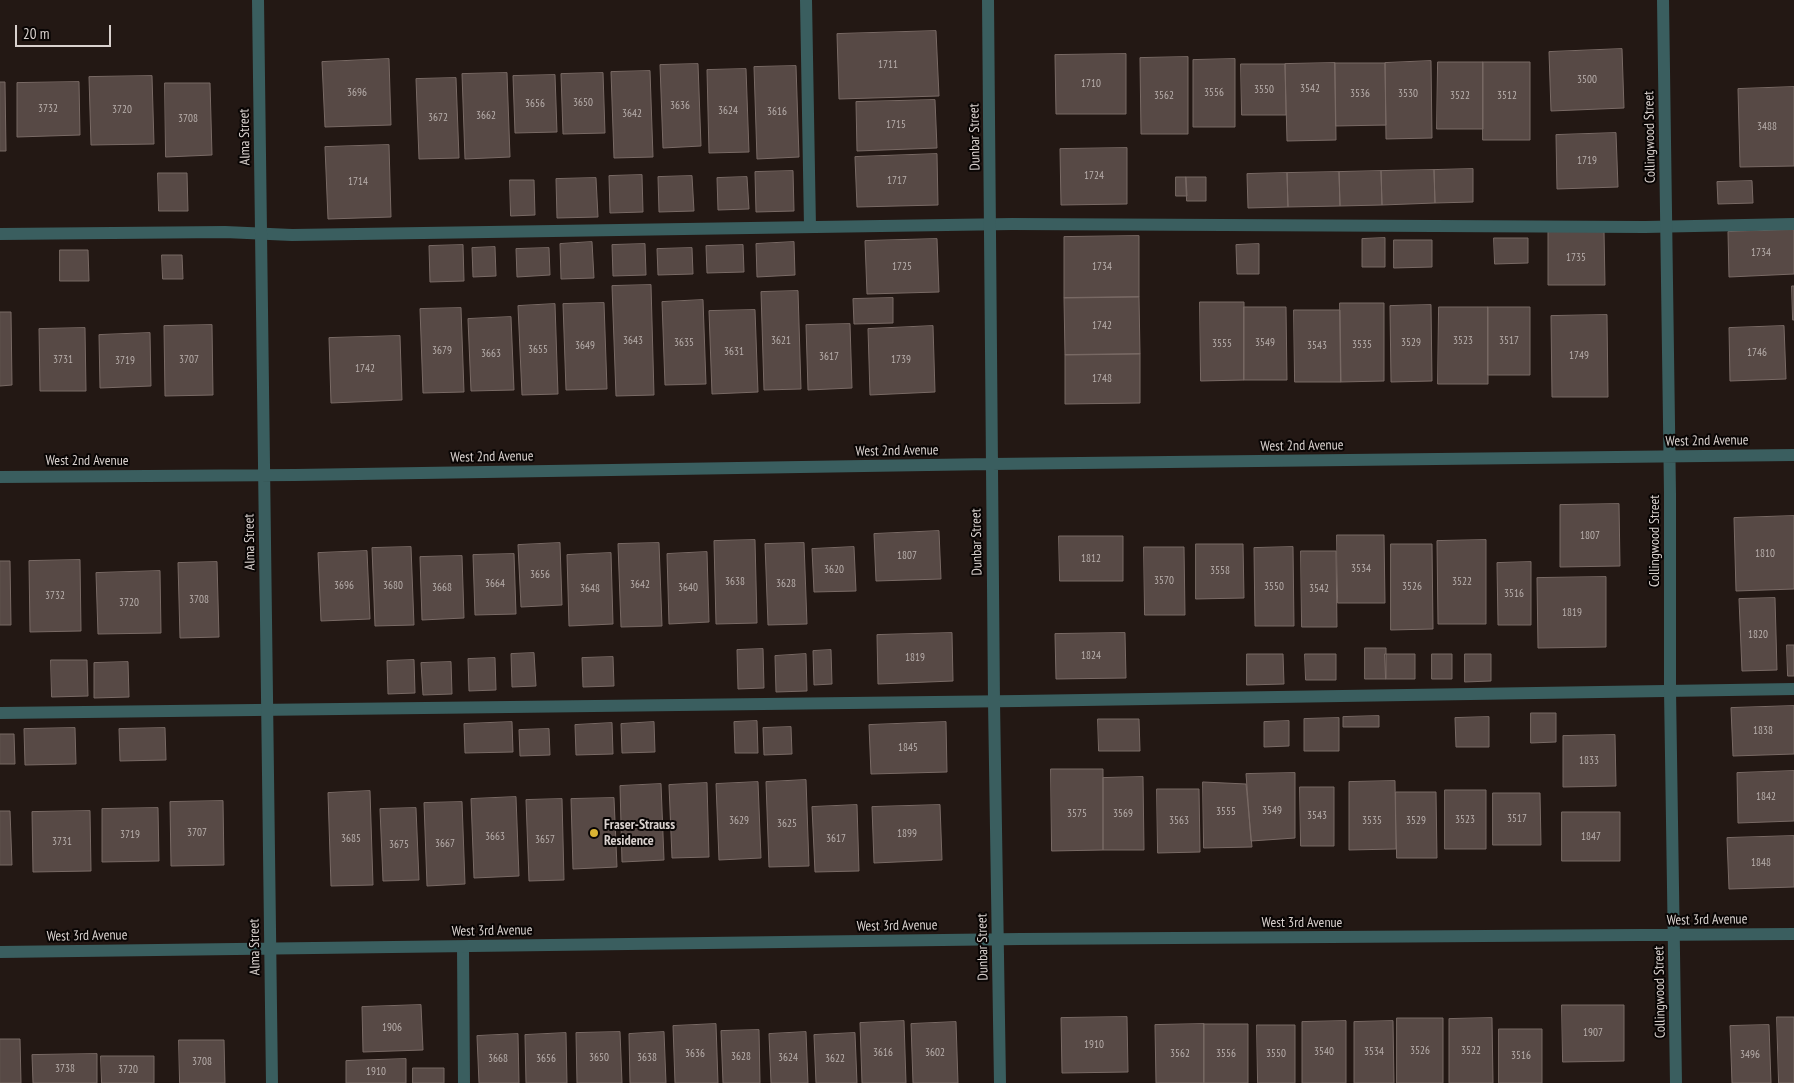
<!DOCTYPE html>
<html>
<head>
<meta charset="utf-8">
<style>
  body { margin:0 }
  #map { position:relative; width:1794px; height:1083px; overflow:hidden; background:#231814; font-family:"PT Sans Narrow",sans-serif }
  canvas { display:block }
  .scale { position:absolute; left:15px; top:25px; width:96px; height:22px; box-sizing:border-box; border:2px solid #d9d1ce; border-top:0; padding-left:6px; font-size:15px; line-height:18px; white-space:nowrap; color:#d9d1ce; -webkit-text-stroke:4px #090504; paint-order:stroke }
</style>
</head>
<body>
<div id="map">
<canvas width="1794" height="1083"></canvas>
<div class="scale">20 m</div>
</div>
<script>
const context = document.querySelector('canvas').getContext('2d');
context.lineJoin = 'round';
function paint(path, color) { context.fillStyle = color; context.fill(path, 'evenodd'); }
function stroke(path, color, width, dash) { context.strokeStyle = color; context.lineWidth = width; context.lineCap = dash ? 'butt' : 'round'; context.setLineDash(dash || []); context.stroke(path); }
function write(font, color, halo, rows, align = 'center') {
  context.font = font + ' "PT Sans Narrow",sans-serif'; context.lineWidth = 4; context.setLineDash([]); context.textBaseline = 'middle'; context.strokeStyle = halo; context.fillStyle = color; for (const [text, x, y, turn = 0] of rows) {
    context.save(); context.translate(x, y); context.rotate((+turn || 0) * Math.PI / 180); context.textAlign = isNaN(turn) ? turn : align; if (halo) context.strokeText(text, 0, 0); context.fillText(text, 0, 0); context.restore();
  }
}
const building = new Path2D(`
  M936 31 939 96 839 99 837 34Z
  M1622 49 1624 108 1551 111 1549 52Z
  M1126 54V114H1056L1055 55Z
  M1188 57V134H1141L1140 58Z
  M389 59 391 125 325 127 322 62Z
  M1235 59V127H1193V60Z
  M1431 61 1432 138 1386 139 1385 63Z
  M1438 62H1483V129H1437Z
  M1483 62H1530V140H1483Z
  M1335 63H1385L1386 125 1336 126Z
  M1335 63 1336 140 1287 141 1285 64Z
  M698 64 701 146 663 148 660 65Z
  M1241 64H1285L1286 115H1242Z
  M796 66 799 157 757 159 754 67Z
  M746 69 749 152 709 153 707 70Z
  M650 71 653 157 614 158 611 72Z
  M507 73 510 157 465 159 462 74Z
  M603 73 605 133 563 134 561 74Z
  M555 75 557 132 515 133 513 76Z
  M152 76 154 144 91 145 89 77Z
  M456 78 459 158 419 159 416 79Z
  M0 82H5L6 151H0Z
  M79 82 80 135 17 137V83Z
  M165 83H210L212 155 166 157Z
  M1794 87V166L1740 167 1738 89Z
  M935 100 937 148 857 151 856 102Z
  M1616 133 1618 187 1557 189 1556 135Z
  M389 145 391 217 328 219 325 147Z
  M1127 148V204L1061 205 1060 149Z
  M937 154 938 205 857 207 855 157Z
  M1473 169V202L1435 203 1434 170Z
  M1434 170 1435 203 1382 205 1381 171Z
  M793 171 794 211 756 212 755 172Z
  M1381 171 1382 205 1340 206 1339 172Z
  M1339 172 1340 206 1288 207 1287 173Z
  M158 173H187L188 211H159Z
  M1287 173 1288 207 1248 208 1247 174Z
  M642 175 643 212 610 213 609 176Z
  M692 176 694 211 659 212 658 177Z
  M747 177 749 209 718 210 717 178Z
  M1176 177H1186L1187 196H1176Z
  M1186 177H1206V201H1187Z
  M596 178 598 217 557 218 556 179Z
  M510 180H534L535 215 511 216Z
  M1752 181 1753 203 1718 204 1717 182Z
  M1794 230V274L1729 277 1728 232Z
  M1604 231 1605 285H1548V232Z
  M1139 236V297L1064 298V237Z
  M1385 238V267H1362V239Z
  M1494 238H1528V263L1495 264Z
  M937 239 939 292 867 294 865 241Z
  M1394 240H1432V267L1394 268Z
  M592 242 594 278 561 279 560 244Z
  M794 242 795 275 757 277 756 244Z
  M645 244 646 275 613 276 612 245Z
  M1259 244V274H1237L1236 245Z
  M463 245 464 281 430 282 429 246Z
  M743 245 744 272 707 273 706 246Z
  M495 247 496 276 473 277 472 248Z
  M549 248 550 275 517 277 516 249Z
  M692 248 693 274 658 275 657 249Z
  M60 250H88L89 281H60Z
  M162 255H182L183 279H163Z
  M651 285 654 395 616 396 612 286Z
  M1792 286H1794V320H1793Z
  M798 291 801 389 764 390 761 292Z
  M1139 297 1140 354 1065 355 1064 298Z
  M893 298V323L854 324 853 299Z
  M703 300 706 384 665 385 662 302Z
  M1200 302H1244V380L1201 381Z
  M604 303 607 389 566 390 563 304Z
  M1340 303H1384V381L1341 382Z
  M555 304 558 394 522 395 518 306Z
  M1431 305 1432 381 1391 382 1390 306Z
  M1244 307H1286L1287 380H1244Z
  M1439 307H1488V384H1438Z
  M1488 307H1530V375H1488Z
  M461 308 464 392 423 393 420 309Z
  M755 310 758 392 712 394 709 311Z
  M1294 310H1340L1341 382H1295Z
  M0 312H11L12 385 0 386Z
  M1607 315 1608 397H1552L1551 316Z
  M511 317 514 390 471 391 468 319Z
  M850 324 852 388 808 390 806 325Z
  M212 325 213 395 165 396 164 326Z
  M933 326 935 392 870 395 868 329Z
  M1784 326 1786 379 1730 381 1729 328Z
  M85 328 86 391H40L39 329Z
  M150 333 151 386 100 388 99 335Z
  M400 336 402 400 331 403 329 338Z
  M1140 354V403L1065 404V355Z
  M1619 504 1620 566 1560 567V505Z
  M1794 516V589L1736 591 1734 518Z
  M939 531 941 579 876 581 874 534Z
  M1337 535H1384L1385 603H1338Z
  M1059 536H1123V581H1060Z
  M755 540 757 623 716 624 714 541Z
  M1486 540V624H1438L1437 541Z
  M560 543 562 605 521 607 518 545Z
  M659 543 662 626 621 627 618 544Z
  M804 543 807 624 768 625 765 544Z
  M1196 544H1243L1244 598 1196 599Z
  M1391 544H1432L1433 629 1391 630Z
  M411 547 414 625 375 626 372 548Z
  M854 547 856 591 814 592 812 549Z
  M1144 547H1184L1185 615H1145Z
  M1293 547 1294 626H1255L1254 548Z
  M367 551 370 619 321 621 318 553Z
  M1301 551H1336L1337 627H1302Z
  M707 552 709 622 669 624 667 554Z
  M611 553 613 624 569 626 567 555Z
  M514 554 516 614 475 615 473 555Z
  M462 556 464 618 422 620 420 557Z
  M80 560 81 631 30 632 29 561Z
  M0 561H10L11 625H0Z
  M217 562 219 637 180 638 178 563Z
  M1531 562V625H1498L1497 563Z
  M160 571 161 633 98 634 96 573Z
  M1606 577V647L1538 648 1537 578Z
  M1775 598 1777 670 1742 671 1739 599Z
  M952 633 953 681 878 684 877 635Z
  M1125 633 1126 678 1056 679 1055 634Z
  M1787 645H1794V676H1788Z
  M1365 648H1386V679H1365Z
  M763 649 764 688 738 689 737 650Z
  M831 650 832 684 814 685 813 651Z
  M534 653 536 686 512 687 511 654Z
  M806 654 807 691 776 692 775 656Z
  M1247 654H1283L1284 684 1247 685Z
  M1305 654H1336V680H1306Z
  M1385 654H1415V679H1386Z
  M1432 654H1452V679H1432Z
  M1465 654H1491V681L1465 682Z
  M613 657 614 686 583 687 582 658Z
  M495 658 496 690 469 691 468 659Z
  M51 660H87L88 696 52 697Z
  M414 660 415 693 388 694 387 661Z
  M128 662 129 697 94 698V663Z
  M451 662 452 694 423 695 421 663Z
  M1794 706V754L1733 756 1731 708Z
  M1531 713H1556V742L1531 743Z
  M1379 716V727H1343V717Z
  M1489 717V747H1456L1455 718Z
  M1339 718V751H1304V719Z
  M1098 719H1139L1140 751H1099Z
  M757 721 758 753H735L734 722Z
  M1289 721V746L1264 747V722Z
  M512 722 513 752 465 753 464 724Z
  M654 722 655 752 622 753 621 724Z
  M946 722 947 772 871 774 869 725Z
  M612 723 613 754 576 755 575 725Z
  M791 727 792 754 764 755 763 728Z
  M75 728 76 764 25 765 24 729Z
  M165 728 166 760 120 761 119 729Z
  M549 729 550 755 520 756 519 730Z
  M0 734H14L15 764H0Z
  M1615 735 1616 786 1563 787V736Z
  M1051 769H1103V850L1052 851Z
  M1794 771V821L1738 823 1737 773Z
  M1295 773V838L1251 841 1246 774Z
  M1143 777 1144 850H1103V778Z
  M806 780 809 866 769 867 766 782Z
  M1395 781 1396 849 1349 850V782Z
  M758 782 761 858 719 860 716 784Z
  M1203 782 1246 784 1252 847 1204 848Z
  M707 783 709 857 672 858 669 785Z
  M661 784 664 860 622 862 620 786Z
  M1300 787H1334V846H1301Z
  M1157 789H1199L1200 852 1158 853Z
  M1445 790H1486V849H1445Z
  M370 791 373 885 331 886 328 793Z
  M1396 792H1436L1437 858H1397Z
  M1493 793H1540L1541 845H1493Z
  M516 797 519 876 474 878 471 799Z
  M614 798 617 867 573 869 571 799Z
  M562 799 564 880 529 881 526 800Z
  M223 801 224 865 171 866 170 802Z
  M462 802 465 884 427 886 424 803Z
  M857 805 859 871 815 872 812 807Z
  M940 805 942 860 874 863 872 807Z
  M158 808 159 861 102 862V809Z
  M416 808 419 880 383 881 380 809Z
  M0 811H10L12 865H0Z
  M90 811 91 871 33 872 32 812Z
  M1562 812H1620V861H1562Z
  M1794 836V887L1729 889 1727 838Z
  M421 1005 423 1050 363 1052 362 1007Z
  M1562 1005H1624V1061L1563 1062Z
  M1127 1017 1128 1072 1062 1073 1061 1018Z
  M1777 1017H1794V1083H1779Z
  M1397 1018H1443V1083H1397Z
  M1492 1018 1493 1083H1449V1019Z
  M904 1021 906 1083H862L860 1023Z
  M1346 1021V1083H1302V1022Z
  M1393 1021 1394 1083H1354V1022Z
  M956 1022 958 1083H913L911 1024Z
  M716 1024 718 1083H675L673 1026Z
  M1204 1024H1248V1083H1204Z
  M1204 1024V1083H1156L1155 1025Z
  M1257 1025H1295V1083H1258Z
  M1769 1025 1771 1083H1732L1730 1026Z
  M1499 1029H1542V1083H1499Z
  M759 1030 760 1083H723L721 1031Z
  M620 1032 622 1083H577L576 1033Z
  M664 1032 666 1083H630L629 1034Z
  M806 1032 808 1083H771L769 1034Z
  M566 1033 567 1083H526L525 1035Z
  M855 1033 857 1083H816L814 1035Z
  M518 1034 519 1083H479L477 1036Z
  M0 1039H20L21 1083H0Z
  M179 1040H224L225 1083H180Z
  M97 1054V1083H33L32 1055Z
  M101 1056H154V1083H102Z
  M406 1059V1083H346V1061Z
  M413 1068H444V1083H413Z`);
paint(building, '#574945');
stroke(building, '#796a65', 1);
stroke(new Path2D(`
  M806 0 810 227
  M0 234 225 232 292 235 1012 224 1645 227 1794 224
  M0 713 1019 701 1794 689
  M463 947 464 1083`), '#3a5e5f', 12);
stroke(new Path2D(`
  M258 0 272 1083
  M988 0 994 701 1000 1083
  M1663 0 1670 493V690L1676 1083
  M0 477 295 475 991 464 1794 455
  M0 952 1021 939 1794 934`), '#3a5e5f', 12);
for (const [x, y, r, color] of [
  [594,833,5,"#dab333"]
]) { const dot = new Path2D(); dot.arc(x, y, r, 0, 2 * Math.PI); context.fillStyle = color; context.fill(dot); stroke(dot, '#090504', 2); }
write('11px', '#b8afac', null, [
  ["1711",888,65],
  ["3500",1587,80],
  ["1710",1091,84],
  ["3542",1310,89],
  ["3550",1264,90],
  ["3696",357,93],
  ["3556",1214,93],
  ["3536",1360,94],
  ["3530",1408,94],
  ["3562",1164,96],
  ["3522",1460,96],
  ["3512",1507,96],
  ["3650",583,103],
  ["3656",535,104],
  ["3636",680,106],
  ["3732",48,109],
  ["3720",122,110],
  ["3624",728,111],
  ["3616",777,112],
  ["3642",632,114],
  ["3662",486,116],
  ["3672",438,118],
  ["3708",188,119],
  ["1715",896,125],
  ["3488",1767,127],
  ["1719",1587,161],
  ["1724",1094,176],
  ["1717",897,181],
  ["1714",358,182],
  ["1734",1761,253],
  ["1735",1576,258],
  ["1725",902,267],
  ["1734",1102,267],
  ["1742",1102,326],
  ["3643",633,341],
  ["3621",781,341],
  ["3523",1463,341],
  ["3517",1509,341],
  ["3635",684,343],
  ["3549",1265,343],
  ["3529",1411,343],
  ["3555",1222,344],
  ["3535",1362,345],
  ["3649",585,346],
  ["3543",1317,346],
  ["3655",538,350],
  ["3679",442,351],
  ["3631",734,352],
  ["1746",1757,353],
  ["3663",491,354],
  ["1749",1579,356],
  ["3617",829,357],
  ["3731",63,360],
  ["3707",189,360],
  ["1739",901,360],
  ["3719",125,361],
  ["1742",365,369],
  ["1748",1102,379],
  ["1807",1590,536],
  ["1810",1765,554],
  ["1807",907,556],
  ["1812",1091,559],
  ["3534",1361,569],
  ["3620",834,570],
  ["3558",1220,571],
  ["3656",540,575],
  ["3570",1164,581],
  ["3638",735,582],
  ["3522",1462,582],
  ["3664",495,584],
  ["3628",786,584],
  ["3642",640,585],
  ["3696",344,586],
  ["3680",393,586],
  ["3550",1274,587],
  ["3526",1412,587],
  ["3668",442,588],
  ["3640",688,588],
  ["3648",590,589],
  ["3542",1319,589],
  ["3516",1514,594],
  ["3732",55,596],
  ["3708",199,600],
  ["3720",129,603],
  ["1819",1572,613],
  ["1820",1758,635],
  ["1824",1091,656],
  ["1819",915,658],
  ["1838",1763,731],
  ["1845",908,748],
  ["1833",1589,761],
  ["1842",1766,797],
  ["3549",1272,811],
  ["3555",1226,812],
  ["3575",1077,814],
  ["3569",1123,814],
  ["3543",1317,816],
  ["3517",1517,819],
  ["3523",1465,820],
  ["3629",739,821],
  ["3563",1179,821],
  ["3535",1372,821],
  ["3529",1416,821],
  ["3625",787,824],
  ["3707",197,833],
  ["1899",907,834],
  ["3719",130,835],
  ["3663",495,837],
  ["1847",1591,837],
  ["3685",351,839],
  ["3617",836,839],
  ["3657",545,840],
  ["3731",62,842],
  ["3667",445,844],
  ["3675",399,845],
  ["1848",1761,863],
  ["1906",392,1028],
  ["1907",1593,1033],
  ["1910",1094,1045],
  ["3526",1420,1051],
  ["3522",1471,1051],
  ["3540",1324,1052],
  ["3534",1374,1052],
  ["3616",883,1053],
  ["3602",935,1053],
  ["3636",695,1054],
  ["3562",1180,1054],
  ["3556",1226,1054],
  ["3550",1276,1054],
  ["3496",1750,1055],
  ["3516",1521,1056],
  ["3628",741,1057],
  ["3650",599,1058],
  ["3638",647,1058],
  ["3624",788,1058],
  ["3668",498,1059],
  ["3656",546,1059],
  ["3622",835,1059],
  ["3708",202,1062],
  ["3738",65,1069],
  ["3720",128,1070],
  ["1910",376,1072]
]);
write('14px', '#d9d1ce', '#090504', [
  ["Alma Street",245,137,-91],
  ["Dunbar Street",975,137,-91],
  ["Collingwood Street",1650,137,-91],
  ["West 2nd Avenue",1707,441,-1],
  ["West 2nd Avenue",1302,446,-1],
  ["West 2nd Avenue",897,451,-1],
  ["West 2nd Avenue",492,457,-1],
  ["West 2nd Avenue",87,461],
  ["Collingwood Street",1655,541,-90],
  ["Alma Street",250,542,-91],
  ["Dunbar Street",977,542,-91],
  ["West 3rd Avenue",1707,920,-1],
  ["West 3rd Avenue",1302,923],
  ["West 3rd Avenue",897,926,-1],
  ["West 3rd Avenue",492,931,-1],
  ["West 3rd Avenue",87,936,-1],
  ["Alma Street",255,947,-91],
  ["Dunbar Street",983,947,-91],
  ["Collingwood Street",1660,992,-91]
]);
write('bold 14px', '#d9d1ce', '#090504', [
  ["Fraser-Strauss",604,825],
  ["Residence",604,841]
], 'left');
</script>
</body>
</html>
